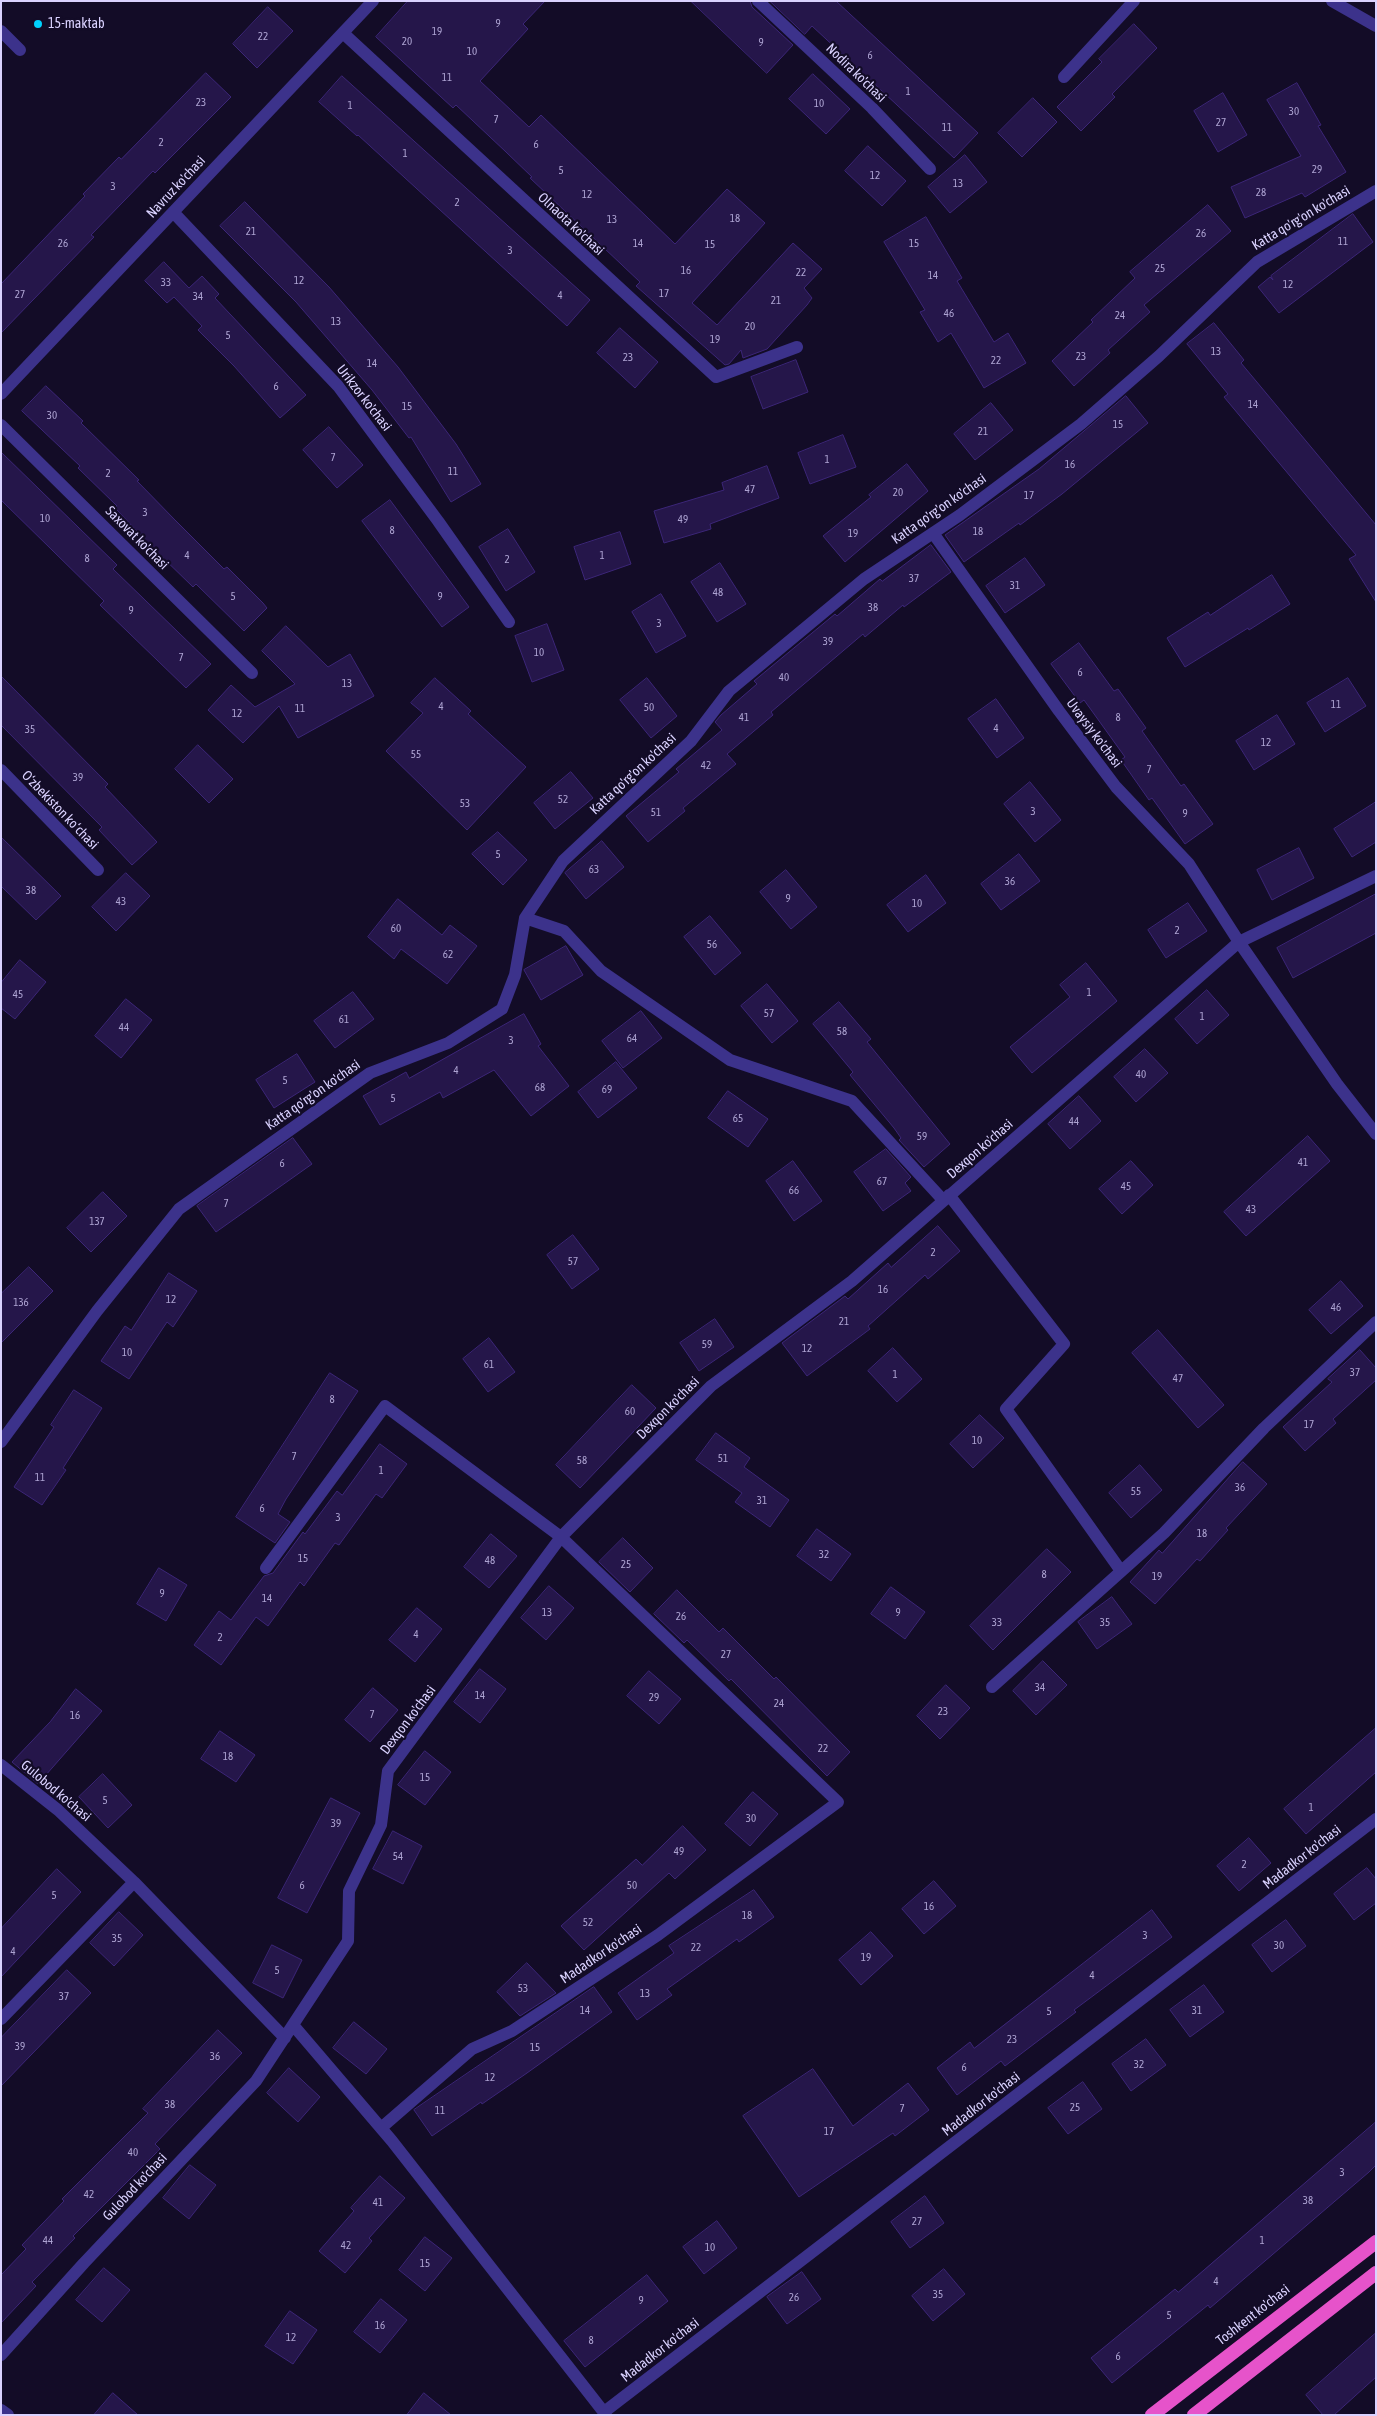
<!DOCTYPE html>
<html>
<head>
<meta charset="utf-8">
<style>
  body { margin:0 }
  #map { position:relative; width:1377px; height:2416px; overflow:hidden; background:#130c27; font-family:"Asap Condensed",sans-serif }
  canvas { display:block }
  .frame { position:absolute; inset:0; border:2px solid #dad2ff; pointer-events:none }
</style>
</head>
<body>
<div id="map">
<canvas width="1377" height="2416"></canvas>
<div class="frame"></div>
</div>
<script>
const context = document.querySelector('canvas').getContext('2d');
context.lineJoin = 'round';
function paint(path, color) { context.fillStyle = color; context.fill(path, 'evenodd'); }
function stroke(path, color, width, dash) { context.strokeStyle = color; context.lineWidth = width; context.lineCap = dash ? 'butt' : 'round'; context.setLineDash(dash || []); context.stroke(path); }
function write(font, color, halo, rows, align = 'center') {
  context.font = font + ' "Asap Condensed",sans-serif'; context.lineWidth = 4.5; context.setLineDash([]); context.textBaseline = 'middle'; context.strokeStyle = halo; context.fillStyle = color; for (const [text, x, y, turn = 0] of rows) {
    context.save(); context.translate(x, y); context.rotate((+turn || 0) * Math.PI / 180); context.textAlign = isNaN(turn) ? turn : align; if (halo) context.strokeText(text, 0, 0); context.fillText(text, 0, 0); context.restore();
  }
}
const building = new Path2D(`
  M408 1H545L523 24 528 29 480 81 529 127 541 115 675 244 727 189 765 223 692 303 717 325 793 243 822 269 804 288 812 298 807 305 767 349 743 358 741 350 729 364 725 365 636 286 640 282 530 178 532 177 506 152 456 105 453 108 376 37Z
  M691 1H750L752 7 793 45 767 73Z
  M770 1H836L978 133 954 158 812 26 805 34Z
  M268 7 293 31 257 68 233 44Z
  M1134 24 1157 48 1112 94 1115 97 1081 131 1057 107 1102 62 1099 59Z
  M206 73 231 97 155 173 153 171 91 235 94 237 1 333V284L85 196 83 194 119 157 121 159Z
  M813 74 850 109 826 134 789 99Z
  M342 76 590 300 567 326 358 135 357 136 319 102Z
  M1297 83 1321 125 1318 126 1346 172 1305 197 1302 193 1245 218 1231 187 1301 156 1267 100Z
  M1223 93 1247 135 1218 152 1194 111Z
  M1033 98 1057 122 1022 157 998 133Z
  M868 146 906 181 882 206 845 171Z
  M965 155 987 182 950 213 928 187Z
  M245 202 329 287 398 367 456 444 481 484 451 502 411 437 409 438 372 390 296 302 220 226Z
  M1208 205 1231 231 1144 305 1150 312 1108 350 1110 353 1074 386 1052 361 1093 322 1091 320 1135 278 1130 272Z
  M1353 214 1373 242 1279 313 1258 287 1270 277 1273 280 1271 276Z
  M926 217 962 278 957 281 994 342 1008 333 1026 363 984 388 951 333 938 342 920 312 925 310 884 242Z
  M164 262 189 288 202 276 219 294 215 298 306 395 280 418 234 366 198 330 202 326 174 297 167 303 145 281Z
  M1214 323 1244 360 1241 363 1376 525V602L1349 559 1356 555 1224 397 1228 394 1187 344Z
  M620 328 658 362 635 388 597 353Z
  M796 360 808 392 763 409 751 377Z
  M46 386 83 421 81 423 139 480 137 481 175 520 224 569 227 567 263 603 267 608 244 631 196 584 193 587 156 551 115 508 117 506 78 468 80 466 22 411Z
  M1126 396 1148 423 1062 494 1020 525 1019 523 964 562 945 535 1039 469Z
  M991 403 1013 430 975 460 954 434Z
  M329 427 363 465 337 488 303 450Z
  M843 435 856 467 810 484 798 453Z
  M1 452 117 565 113 569 211 664 186 688 100 605 104 601 1 500Z
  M907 464 928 491 845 562 823 536 871 497 869 495Z
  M767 466 779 498 710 524 711 529 664 543 654 511 724 490 722 483Z
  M390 500 469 607 442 627 362 521Z
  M508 529 535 572 506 591 479 547Z
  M620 532 631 564 585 580 574 547Z
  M931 545 951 572 904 607 903 605 865 637 863 634 771 712 773 715 727 754 736 764 683 808 685 811 648 842 626 816 679 772 676 769 722 730 715 722 721 715 757 684 754 681 835 614 837 616 880 579 882 581Z
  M1025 558 1045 585 1005 613 986 586Z
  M720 563 746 604 717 622 691 582Z
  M1272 575 1290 604 1249 630 1248 628 1185 667 1167 638 1208 612 1210 615Z
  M661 594 686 636 656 653 632 612Z
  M547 624 564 670 532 682 515 636Z
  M286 626 328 667 350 654 374 696 298 738 279 706 243 743 208 710 231 685 255 707 295 684 262 651Z
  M1079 643 1114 691 1118 689 1146 728 1142 731 1181 786 1184 784 1213 824 1185 844 1152 798 1149 800 1121 760 1125 757 1084 700 1080 703 1051 664Z
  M1 676 108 784 105 787 157 842 132 865 99 830 102 827 1 725Z
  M435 678 471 711 468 714 526 767 467 830 386 751 423 713 411 703Z
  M647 678 677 716 651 738 620 700Z
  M1348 678 1366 706 1325 732 1307 703Z
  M996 699 1024 738 997 758 968 719Z
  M1277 715 1295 744 1254 770 1236 741Z
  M198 745 233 779 209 803 175 769Z
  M571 772 593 798 555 829 534 803Z
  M1030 782 1061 820 1035 842 1004 804Z
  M1376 802V842L1352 857 1334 829Z
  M498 832 527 860 503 885 472 854Z
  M1 837 61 896 36 920 1 886Z
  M602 841 624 867 586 899 565 873Z
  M1299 848 1314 878 1272 900 1257 870Z
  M1019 854 1040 881 1001 910 981 884Z
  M786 870 817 907 791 929 760 892Z
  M126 873 150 896 116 931 92 907Z
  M926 875 946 903 908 932 887 905Z
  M1376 894V933L1293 978 1277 948Z
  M398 899 442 935 450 925 477 946 447 984 401 949 394 959 368 937Z
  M1188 903 1207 931 1166 958 1148 930Z
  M710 916 741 953 715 975 684 937Z
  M566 946 583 975 541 1000 524 970Z
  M20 960 46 982 15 1019 1 1008V983Z
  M1086 963 1117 1001 1032 1073 1010 1047 1070 997 1060 985Z
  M767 984 798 1021 772 1043 741 1006Z
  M1207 990 1229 1015 1197 1044 1175 1019Z
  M353 992 374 1019 335 1048 314 1021Z
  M126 999 152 1020 121 1058 95 1036Z
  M839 1002 871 1039 867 1042 950 1144 924 1167 899 1140 901 1138 894 1128 850 1075 853 1072 813 1024Z
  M641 1011 662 1038 623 1068 602 1041Z
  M524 1014 541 1044 538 1046 569 1086 531 1116 494 1070 443 1098 440 1092 380 1125 363 1096 406 1072 409 1078Z
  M1145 1049 1168 1073 1136 1102 1114 1077Z
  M297 1054 315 1082 274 1108 256 1080Z
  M616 1062 637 1088 598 1118 578 1092Z
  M728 1091 768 1119 748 1147 708 1118Z
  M1079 1096 1101 1121 1070 1149 1048 1124Z
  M1308 1136 1330 1161 1246 1236 1224 1212Z
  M293 1138 312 1164 216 1232 197 1206Z
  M886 1149 911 1177 905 1183 911 1191 883 1211 854 1172Z
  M793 1161 822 1201 794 1221 766 1181Z
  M1131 1161 1153 1185 1122 1214 1099 1189Z
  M103 1192 127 1216 91 1252 67 1228Z
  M938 1226 960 1251 928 1279 925 1275 868 1326 870 1329 807 1376 782 1343 845 1296 848 1299 888 1263 891 1267Z
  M573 1235 599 1269 572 1289 547 1255Z
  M29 1267 53 1291 1 1343V1294Z
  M169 1273 197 1291 173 1327 167 1322 129 1379 101 1361 125 1326 131 1330Z
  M1341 1281 1363 1306 1331 1334 1309 1310Z
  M715 1319 734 1347 699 1371 680 1343Z
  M1158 1330 1224 1405 1198 1428 1132 1353Z
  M489 1338 515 1372 488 1392 463 1359Z
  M893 1348 922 1379 897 1402 868 1371Z
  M1360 1350 1376 1368V1380L1333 1419 1336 1423 1305 1451 1283 1427 1332 1382 1328 1379Z
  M330 1373 358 1391 286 1499 278 1514 290 1522 275 1543 236 1517Z
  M632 1385 656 1408 580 1488 556 1465Z
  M74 1390 102 1408 63 1468 66 1470 42 1505 14 1487 54 1427 51 1425Z
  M980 1415 1004 1438 973 1468 950 1444Z
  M716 1433 750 1458 744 1467 789 1500 770 1527 735 1502 742 1493 696 1460Z
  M380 1444 407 1464 382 1498 376 1494 339 1545 335 1543 304 1586 300 1582 268 1626 256 1617 221 1665 194 1645 219 1611 231 1620 264 1576 273 1573 303 1532 305 1534 337 1491 342 1495Z
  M1243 1462 1267 1484 1226 1528 1228 1530 1200 1561 1197 1559 1155 1604 1130 1582 1159 1550 1162 1553Z
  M1140 1465 1162 1490 1131 1518 1109 1493Z
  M817 1529 851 1554 831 1581 797 1556Z
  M491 1534 517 1556 489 1588 464 1567Z
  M623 1538 653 1568 630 1592 599 1562Z
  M1047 1549 1071 1572 993 1650 970 1626Z
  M159 1568 187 1585 166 1621 137 1604Z
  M549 1586 574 1608 546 1640 521 1618Z
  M891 1587 925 1612 905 1639 871 1614Z
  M677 1590 719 1632 723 1628 774 1679 776 1677 850 1752 827 1776 731 1679 729 1681 687 1640 684 1643 654 1614Z
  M1112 1597 1132 1624 1097 1649 1078 1622Z
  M417 1608 442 1629 415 1662 389 1640Z
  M1043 1661 1067 1685 1036 1715 1013 1691Z
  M480 1669 506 1689 480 1723 454 1702Z
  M649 1671 681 1699 659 1724 627 1696Z
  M946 1685 970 1708 940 1739 917 1716Z
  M373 1688 398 1710 370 1742 345 1720Z
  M76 1689 102 1711 38 1784 12 1762 50 1722Z
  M1376 1728V1772L1306 1834 1284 1809Z
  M220 1731 255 1755 236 1782 201 1759Z
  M425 1751 451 1772 425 1805 398 1785Z
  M103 1774 132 1805 108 1828 79 1797Z
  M753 1792 778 1814 750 1846 725 1824Z
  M331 1798 360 1813 307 1913 278 1898Z
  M683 1826 706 1850 675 1879 669 1873 584 1950 561 1926 636 1859 642 1865Z
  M393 1831 422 1846 403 1884 373 1869Z
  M1249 1838 1271 1863 1239 1891 1217 1866Z
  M1367 1868 1376 1879V1903L1354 1920 1334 1894Z
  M57 1869 81 1892 1 1977V1929Z
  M934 1881 956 1906 924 1934 902 1909Z
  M754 1890 774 1917 739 1942 737 1939 667 1989 672 1995 637 2020 618 1993 674 1953 669 1946Z
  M1152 1910 1172 1937 1074 2010 1076 2012 1005 2066 1001 2061 957 2095 937 2068 970 2042 974 2048Z
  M119 1912 143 1935 114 1966 90 1943Z
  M1286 1920 1306 1946 1272 1972 1252 1945Z
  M871 1932 893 1956 861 1985 839 1960Z
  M272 1945 302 1960 283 1998 253 1983Z
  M527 1963 556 1993 520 2016 497 1992Z
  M67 1970 91 1993 1 2086V2038Z
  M1204 1985 1224 2012 1190 2037 1170 2010Z
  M594 1987 612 2012 527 2073 482 2104 481 2102 432 2136 414 2110Z
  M354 2022 387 2049 366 2074 333 2048Z
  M218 2030 242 2053 155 2144 160 2149 73 2236 75 2238 32 2282 36 2286 1 2323V2275L26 2249 22 2245 64 2201 62 2199 148 2113 143 2109Z
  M1146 2039 1166 2065 1131 2091 1112 2064Z
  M289 2068 320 2097 298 2122 267 2093Z
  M813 2069 853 2126 908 2083 929 2110 895 2136 893 2133 799 2197 743 2116Z
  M1083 2082 1102 2109 1068 2134 1048 2108Z
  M1376 2122V2165L1369 2172 1210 2308 1208 2305 1112 2383 1091 2358 1175 2289 1178 2292Z
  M190 2165 216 2185 189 2219 163 2198Z
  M380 2176 405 2198 369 2238 372 2241 345 2273 319 2251 354 2211 351 2208Z
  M925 2196 944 2223 910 2248 891 2222Z
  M717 2221 737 2248 704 2274 683 2247Z
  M425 2237 452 2258 425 2291 399 2270Z
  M104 2268 130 2290 102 2322 76 2300Z
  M944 2269 965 2294 933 2321 912 2296Z
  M802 2272 821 2299 787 2324 767 2297Z
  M647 2275 668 2301 585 2367 564 2341Z
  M381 2299 407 2320 380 2353 354 2332Z
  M290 2311 317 2330 293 2364 265 2346Z
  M1376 2333V2377L1334 2415H1323L1306 2395Z
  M113 2393 138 2415H94Z
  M424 2393 451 2415H407Z`);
paint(building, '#25164a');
stroke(building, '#3c2678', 1);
stroke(new Path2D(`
  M758 1 872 108 930 169
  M1332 1 1376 26
  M1 31 20 50
  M343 33 716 377 797 347
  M1064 77 1134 1
  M173 212 338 386 438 521 509 622
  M1 394 373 1
  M1 425 252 673
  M933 533 1059 711 1116 787 1189 864 1239 942 1337 1084 1376 1134
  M1 770 98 870
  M525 918 564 931 601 971 730 1060 852 1101 943 1200
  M949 1195 1064 1344 1006 1409 1121 1571
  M1 1442 97 1311 179 1209 370 1073 448 1043 502 1009 515 975 525 918 563 861 691 741 729 691 864 579 960 515 1081 424 1159 356 1257 262 1376 191
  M266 1568 385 1406 561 1537 838 1802 658 1935 512 2031 472 2049 381 2128
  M992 1687 1164 1533 1264 1428 1376 1322
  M1 1765 58 1810 134 1882 285 2038
  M1 2019 134 1882
  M293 2025 392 2141 606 2415
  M1 2355 84 2263 256 2081 348 1941 349 1891 381 1825 388 1771 561 1537 711 1386 852 1281 1239 942 1376 876
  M1 2410 8 2415
  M604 2412 1376 1819`), '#3c328b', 12);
stroke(new Path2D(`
  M1152 2415 1376 2242
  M1194 2415 1376 2273`), '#e653ca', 14);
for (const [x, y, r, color] of [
  [38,24,5,"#00d1fd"]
]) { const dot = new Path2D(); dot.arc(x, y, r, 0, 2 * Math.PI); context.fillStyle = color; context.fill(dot); stroke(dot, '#130c27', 2); }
write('11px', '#ada3d2', null, [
  ["9",498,24],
  ["19",437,32],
  ["22",263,37],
  ["20",407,42],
  ["9",761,43],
  ["10",472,52],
  ["6",870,56],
  ["11",447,78],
  ["1",908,92],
  ["23",201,103],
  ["10",819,104],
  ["1",350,106],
  ["30",1294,112],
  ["7",496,120],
  ["27",1221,123],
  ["11",947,128],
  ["2",161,143],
  ["6",536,145],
  ["1",405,154],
  ["29",1317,170],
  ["5",561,171],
  ["12",875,176],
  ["13",958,184],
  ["3",113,187],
  ["28",1261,193],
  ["12",587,195],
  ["2",457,203],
  ["18",735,219],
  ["13",612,220],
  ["21",251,232],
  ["26",1201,234],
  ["11",1343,242],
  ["26",63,244],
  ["14",638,244],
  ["15",914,244],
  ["15",710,245],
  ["3",510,251],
  ["25",1160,269],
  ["16",686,271],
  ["22",801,273],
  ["14",933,276],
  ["12",299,281],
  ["33",166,283],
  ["12",1288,285],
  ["17",664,294],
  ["27",20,295],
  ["4",560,296],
  ["34",198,297],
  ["21",776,301],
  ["46",949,314],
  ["24",1120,316],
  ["13",336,322],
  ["20",750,327],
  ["5",228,336],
  ["19",715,340],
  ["13",1216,352],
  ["23",1081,357],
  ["23",628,358],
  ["22",996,361],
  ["14",372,364],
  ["6",276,387],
  ["14",1253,405],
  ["15",407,407],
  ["30",52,416],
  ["15",1118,425],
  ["21",983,432],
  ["7",333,458],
  ["1",827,460],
  ["16",1070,465],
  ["11",453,472],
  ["2",108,474],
  ["47",750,490],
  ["20",898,493],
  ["17",1029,496],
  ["3",145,513],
  ["10",45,519],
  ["49",683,520],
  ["8",392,531],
  ["18",978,532],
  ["19",853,534],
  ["4",187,556],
  ["1",602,556],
  ["8",87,559],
  ["2",507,560],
  ["37",914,579],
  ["31",1015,586],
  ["48",718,593],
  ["5",233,597],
  ["9",440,597],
  ["38",873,608],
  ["9",131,611],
  ["3",659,624],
  ["39",828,642],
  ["10",539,653],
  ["7",181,658],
  ["6",1080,673],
  ["40",784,678],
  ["13",347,684],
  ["11",1336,705],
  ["4",441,707],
  ["50",649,708],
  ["11",300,709],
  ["12",237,714],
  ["41",744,718],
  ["8",1118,718],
  ["4",996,729],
  ["35",30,730],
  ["12",1266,743],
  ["55",416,755],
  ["42",706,766],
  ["7",1149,770],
  ["39",78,778],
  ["52",563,800],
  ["53",465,804],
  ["3",1033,812],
  ["51",656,813],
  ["9",1185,814],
  ["5",498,855],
  ["63",594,870],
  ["36",1010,882],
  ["38",31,891],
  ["9",788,899],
  ["43",121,902],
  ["10",917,904],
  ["60",396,929],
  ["2",1177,931],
  ["56",712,945],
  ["62",448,955],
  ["1",1089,993],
  ["45",18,995],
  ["57",769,1014],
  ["1",1202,1017],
  ["61",344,1020],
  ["44",124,1028],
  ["58",842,1032],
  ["64",632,1039],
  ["3",511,1041],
  ["4",456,1071],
  ["40",1141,1075],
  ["5",285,1081],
  ["68",540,1088],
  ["69",607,1090],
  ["5",393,1099],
  ["65",738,1119],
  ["44",1074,1122],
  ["59",922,1137],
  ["41",1303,1163],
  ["6",282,1164],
  ["67",882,1182],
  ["45",1126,1187],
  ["66",794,1191],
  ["7",226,1204],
  ["43",1251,1210],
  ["137",97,1222],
  ["2",933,1253],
  ["57",573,1262],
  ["16",883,1290],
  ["12",171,1300],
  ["136",21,1303],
  ["46",1336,1308],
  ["21",844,1322],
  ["59",707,1345],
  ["12",807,1349],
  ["10",127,1353],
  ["61",489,1365],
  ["37",1355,1373],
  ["1",895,1375],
  ["47",1178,1379],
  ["8",332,1400],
  ["60",630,1412],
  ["17",1309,1425],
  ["10",977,1441],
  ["7",294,1457],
  ["51",723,1459],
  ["58",582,1461],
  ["1",381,1471],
  ["11",40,1478],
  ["36",1240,1488],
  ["55",1136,1492],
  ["31",762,1501],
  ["6",262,1509],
  ["3",338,1518],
  ["18",1202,1534],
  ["32",824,1555],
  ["15",303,1559],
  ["48",490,1561],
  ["25",626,1565],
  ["8",1044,1575],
  ["19",1157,1577],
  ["9",162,1594],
  ["14",267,1599],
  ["13",547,1613],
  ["9",898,1613],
  ["26",681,1617],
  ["33",997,1623],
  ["35",1105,1623],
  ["4",416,1635],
  ["2",220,1638],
  ["27",726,1655],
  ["34",1040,1688],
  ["14",480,1696],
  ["29",654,1698],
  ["24",779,1704],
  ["23",943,1712],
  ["7",372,1715],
  ["16",75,1716],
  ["22",823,1749],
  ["18",228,1757],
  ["15",425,1778],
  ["5",105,1801],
  ["1",1311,1808],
  ["30",751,1819],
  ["39",336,1824],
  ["49",679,1852],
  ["54",398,1857],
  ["2",1244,1865],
  ["6",302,1886],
  ["50",632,1886],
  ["5",54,1896],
  ["16",929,1907],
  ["18",747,1916],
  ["52",588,1923],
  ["3",1145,1936],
  ["35",117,1939],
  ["30",1279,1946],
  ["22",696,1948],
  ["4",13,1952],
  ["19",866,1958],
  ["5",277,1971],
  ["4",1092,1976],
  ["53",523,1989],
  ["13",645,1994],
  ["37",64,1997],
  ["14",585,2011],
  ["31",1197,2011],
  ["5",1049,2012],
  ["23",1012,2040],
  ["39",20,2047],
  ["15",535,2048],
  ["36",215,2057],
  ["32",1139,2065],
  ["6",964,2068],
  ["12",490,2078],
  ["38",170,2105],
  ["25",1075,2108],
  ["7",902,2109],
  ["11",440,2111],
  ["17",829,2132],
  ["40",133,2153],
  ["3",1342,2173],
  ["42",89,2195],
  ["38",1308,2201],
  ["41",378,2203],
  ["27",917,2222],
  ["44",48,2241],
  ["1",1262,2241],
  ["42",346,2246],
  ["10",710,2248],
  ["15",425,2264],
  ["4",1216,2282],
  ["35",938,2295],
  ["26",794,2298],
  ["9",641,2301],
  ["5",1169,2316],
  ["16",380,2326],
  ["12",291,2338],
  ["8",591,2341],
  ["6",1118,2357]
]);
write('14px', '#dad2ff', '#130c27', [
  ["15-maktab",48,24]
], 'left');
write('14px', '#dad2ff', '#130c27', [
  ["Nodira ko'chasi",856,73,44],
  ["Navruz ko'chasi",176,187,-47],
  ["Katta qo'rg'on ko'chasi",1301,218,-31],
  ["Olnaota ko'chasi",571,224,43],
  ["Urikzor ko'chasi",364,398,52],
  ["Katta qo'rg'on ko'chasi",939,509,-35],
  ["Saxovat ko'chasi",137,538,45],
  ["Uvaysiy ko'chasi",1094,733,53],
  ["Katta qo'rg'on ko'chasi",633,774,-43],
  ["O‘zbekiston ko‘chasi",60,810,46],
  ["Katta qo'rg'on ko'chasi",313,1095,-35],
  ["Dexqon ko'chasi",980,1149,-41],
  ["Dexqon ko'chasi",668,1408,-45],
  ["Dexqon ko'chasi",408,1720,-53],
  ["Gulobod ko'chasi",56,1791,40],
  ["Madadkor ko'chasi",1302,1857,-38],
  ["Madadkor ko'chasi",601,1954,-34],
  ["Madadkor ko'chasi",981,2104,-38],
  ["Gulobod ko'chasi",135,2187,-47],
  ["Toshkent ko'chasi",1253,2315,-38],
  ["Madadkor ko'chasi",660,2350,-38]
]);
</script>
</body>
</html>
